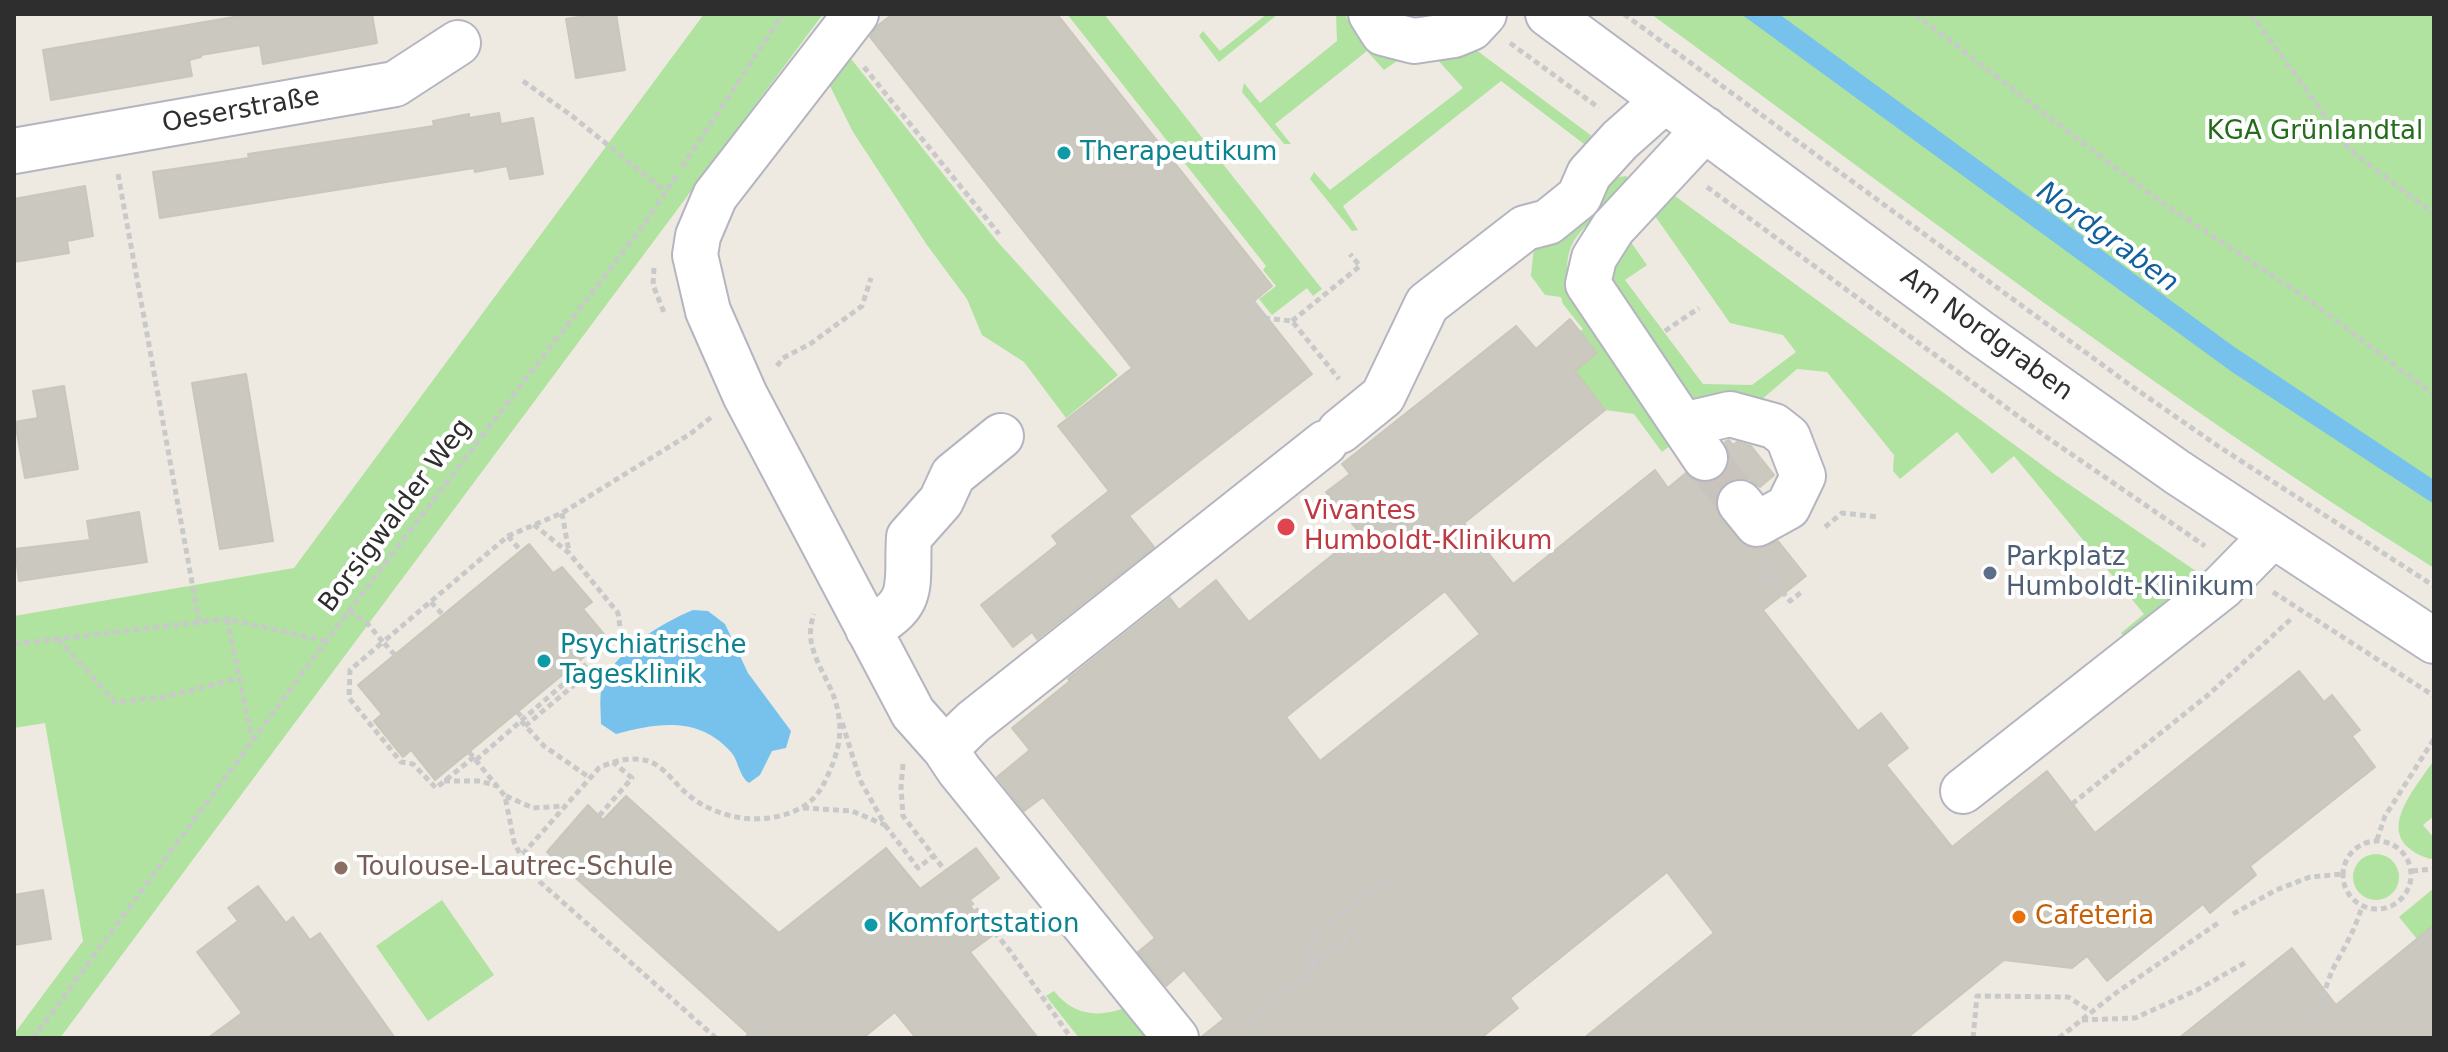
<!DOCTYPE html>
<html>
<head>
<meta charset="utf-8">
<style>
  body { margin:0 }
  #map { position:relative; width:2448px; height:1052px; overflow:hidden; background:#eeeae1; font-family:"DejaVu Sans",sans-serif }
  canvas { display:block }
  .frame { position:absolute; inset:0; border:16px solid #2e2e2e; pointer-events:none }
</style>
</head>
<body>
<div id="map">
<canvas width="2448" height="1052"></canvas>
<div class="frame"></div>
</div>
<script>
const context = document.querySelector('canvas').getContext('2d');
context.lineJoin = 'round';
function paint(path, color) { context.fillStyle = color; context.fill(path, 'evenodd'); }
function stroke(path, color, width, dash) { context.strokeStyle = color; context.lineWidth = width; context.lineCap = dash ? 'butt' : 'round'; context.setLineDash(dash || []); context.stroke(path); }
function write(font, color, halo, rows, align = 'center') {
  context.font = font + ' "DejaVu Sans",sans-serif'; context.lineWidth = 8; context.setLineDash([]); context.textBaseline = 'middle'; context.strokeStyle = halo; context.fillStyle = color; for (const [text, x, y, turn = 0] of rows) {
    context.save(); context.translate(x, y); context.rotate((+turn || 0) * Math.PI / 180); context.textAlign = isNaN(turn) ? turn : align; if (halo) context.strokeText(text, 0, 0); context.fillText(text, 0, 0); context.restore();
  }
}
paint(new Path2D(`
  M704 14H823L60 1038H14V1034L83 941 45 723 14 728V616L294 568Z
  M1067 14H1104L1322 289 1313 296 1307 288 1272 315 1259 299 1276 286 1263 270 1266 266Z
  M1267 14H1278L1219 62 1199 36 1203 31 1220 51Z
  M1336 14H1345C1354 38 1379 47 1400 59L1384 70 1367 51 1275 124 1291 144H1284L1242 92 1244 83 1260 103 1337 41Z
  M1651 14H2434V568C2163 398 1909 203 1651 14Z
  M1472 47 1600 142 1591 147 1584 144 1501 81 1343 206 1358 230 1352 231 1310 179 1314 172 1330 190 1463 88 1435 57Z
  M848 55 996 240 1118 375 1066 418 1024 362 982 335 967 299 927 245 853 132 826 78Z
  M1626 176 1630 180C1607 222 1558 225 1569 283L1675 442 1662 452 1634 414 1605 410 1570 364 1575 359 1582 366 1597 352 1580 331 1583 329 1563 304 1561 297 1545 295 1531 276 1534 246 1618 177Z
  M1675 196 2057 476 2206 578 2127 640 2121 633 2144 614 2014 456 1992 474 1957 432 1900 479 1893 471 1894 455 1827 372 1797 369 1760 401 1690 399 1607 281 1628 238 1647 265 1625 280 1703 384 1752 385 1796 352 1783 335 1730 323 1655 216Z
  M2434 760V816L2423 825 2434 838V858L2430 859C2369 839 2412 793 2434 760Z
  M2353 877a23 23 0 1 1 46 0a23 23 0 1 1-46 0Z
  M2434 888V925L2417 939 2399 917Z
  M442 900 494 975 428 1021 376 946Z
  M1054 991C1073 1015 1097 1018 1125 1008L1159 1038H1079L1046 996Z`), '#afe39f');
paint(new Path2D(`
  M1741 14H1779L2233 346 2434 480V504L2232 372Z
  M693 610 708 611 725 624 748 673 791 731 786 748 772 751 760 775 749 783C738 775 739 760 730 751 698 716 657 723 616 734L601 724C601 713 599 697 602 686 612 653 663 622 693 610Z`), '#77c2ed');
const building = new Path2D(`
  M251 14H372L377 43 263 64 260 45 201 55V57L189 60 192 76 51 100 43 50Z
  M598 14H616L625 70 576 78 566 19Z
  M893 14H1057L1272 286 1254 301 1312 374 1129 516 1154 547 1037 639 1032 632 1013 647 981 605 1058 544 1052 536 1109 491 1058 426 1132 368 870 37 877 26Z
  M499 113 501 124 533 118 543 174 510 179 507 166 475 172 474 168 160 218 153 172 249 158 248 154 434 126 433 121 469 114V118Z
  M85 186 93 236 67 241 69 253 14 262V199Z
  M1570 319 1597 353 1575 371 1605 410 1464 523 1513 584 1655 470 1668 488 1686 473 1695 481 1707 483 1720 478 1728 468 1730 456 1725 442 1729 440 1733 445 1737 442 1751 446 1774 475 1760 487 1748 479H1735L1725 483 1717 493 1716 508 1721 519 1746 546 1759 549 1778 541 1806 576 1763 610 1858 731 1881 713 1908 748 1886 765 1952 847 2047 771 2095 833 2299 671 2324 702 2332 695 2360 730 2352 736 2375 767 2250 866 2256 875 2210 913 2203 904 2107 981 2087 956 2072 968 2004 960 1907 1038H1584L1714 933 1667 872 1510 998 1518 1008 1481 1038H1200L1224 1019 1184 970 1166 986 1138 952 1155 938 1043 797 1024 811 997 777 1030 750 1012 728 1070 681 1068 679 1170 598 1179 610 1216 580 1249 622 1360 533 1326 492 1350 474 1342 464 1516 326 1536 349ZM1445 591 1480 634 1320 761 1286 717Z
  M246 374 273 541 220 549 192 383Z
  M64 386 78 469 25 478 15 422 38 418 33 391Z
  M139 512 147 562 19 581 15 549 90 540 87 521Z
  M529 544 553 573 562 567 592 602 583 609 607 638 435 780 411 750 403 757 374 721 382 714 358 685Z
  M626 796 779 933 886 848 920 889 976 848 999 878 967 902 993 935 970 952 1038 1038H916L895 1012 863 1038H753L547 852 588 805 603 820Z
  M258 886 286 923 293 917 310 940 320 933 395 1038H208L242 1013 197 952 238 921 228 908Z
  M43 890 51 939 14 945V895Z
  M2434 925V1038H2179L2292 948 2336 1005Z`);
paint(building, '#cac8bf');
stroke(building, '#cac6ba', 2);
stroke(new Path2D(`
  M1705 458 1740 503`), '#c8c4bd', 44, [44, 22]);
const minor = new Path2D(`
  M856 14 715 196 698 236 695 255 708 311 745 395 913 713 945 749 959 770 1176 1038
  M1371 14 1383 33 1414 41 1454 35 1471 28 1484 14
  M1548 14 1979 332 2177 472 2434 641
  M1705 129 1613 228 1594 258 1588 284 1705 458
  M14 151 395 84 458 43
  M1683 425 1730 414 1774 426 1788 437 1803 476 1788 507 1757 524 1740 503
  M1340 431 1383 396 1427 304 1525 228 1548 222 1579 197 1589 174 1620 140 1665 100
  M868 629C918 603 906 586 909 537L941 501 953 475 1001 436
  M945 749 973 722 1325 443
  M1963 791 2222 587 2273 535`);
stroke(minor, '#b4b5c0', 48);
stroke(new Path2D(`
  M1624 14 2130 385 2218 446 2434 586
  M1915 14 2151 195 2312 302 2434 395
  M2251 14 2350 150 2434 214
  M1510 43 1599 108
  M864 67 999 234
  M523 81 572 116 666 192
  M682 167 783 14
  M118 174 199 621
  M1707 187 2045 436 2205 546
  M654 268 653 285 665 315
  M1252 302 1264 318 1292 321 1339 379
  M1292 321 1360 266 1350 254
  M1665 331 1699 308
  M777 366 783 358 810 344 862 306 871 278
  M562 513 569 552
  M1825 527 1842 513 1879 517
  M508 536 521 551
  M1772 569 1767 573 1790 601 1803 591
  M2273 592 2434 696
  M431 602 443 615
  M349 611 367 623 383 642 508 536 562 513 690 434 713 416
  M227 619 252 739
  M58 639 115 702 165 697 238 678
  M14 644 227 619 326 641
  M395 655 383 642 350 670 349 698 401 762 413 764 436 788 474 757
  M517 712 524 719
  M521 721 544 746 590 778
  M525 726 574 685 564 674
  M469 752 505 796 514 842 521 856
  M476 760 621 634 618 613 569 553 533 524
  M903 764 901 787 903 816 946 872
  M444 781H480L497 786
  M506 796 533 808 564 806
  M2072 804 2208 695 2292 618
  M803 808 852 811 885 825 860 780 841 719
  M599 816 632 778 613 762
  M885 825 918 868 933 856
  M2377 840 2385 816 2434 739
  M2343 875a34 34 0 1 1 68 0a34 34 0 1 1-68 0Z
  M2412 871 2434 869
  M969 901 1010 951 1071 1038
  M2233 914 2276 890 2310 877 2344 874
  M1312 965 1357 929
  M2313 1015C2325 999 2326 981 2336 963 2346 945 2356 927 2362 906
  M2082 1020 2135 1018 2197 990 2248 961
  M1247 1023 1310 973 1312 936 1392 876
  M33 1038 326 641 644 224 677 175
  M716 1038 540 882 521 856 599 768C615 760 636 755 653 763 665 769 675 783 685 792 710 815 750 825 783 815 805 809 818 798 827 777 837 756 843 735 838 712 832 676 800 652 814 614
  M750 1038 748 1036 755 1031
  M1973 1038 1977 996 2068 997 2092 1012
  M2059 1038 2113 995 2218 923`), '#c9c9c9', 5, [6, 4]);
stroke(minor, '#fff', 44);
stroke(new Path2D(`
  M749 1038 756 1033`), '#c9c9c9', 5, [6, 4]);
for (const [x, y, r, color] of [
  [1064,153,8,"#0f9aa8"],
  [1286,527,10,"#e0444e"],
  [1990,573,8,"#5c6f8a"],
  [544,661,8,"#0f9aa8"],
  [341,868,8,"#8d6e63"],
  [2019,917,8,"#e8710a"],
  [871,925,8,"#0f9aa8"]
]) { const dot = new Path2D(); dot.arc(x, y, r, 0, 2 * Math.PI); context.fillStyle = color; context.fill(dot); stroke(dot, '#fff', 3); }
write('26px', '#2e2e2e', '#fff', [
  ["Oeserstraße",241,111,-10],
  ["Am Nordgraben",1986,335,36],
  ["Borsigwalder Weg",396,516,-53]
]);
write('26px', '#256c1c', '#fff', [
  ["KGA Grünlandtal",2315,132]
]);
write('26px', '#0d838f', '#fff', [
  ["Therapeutikum",1080,153],
  ["Psychiatrische",560,646],
  ["Tagesklinik",560,676],
  ["Komfortstation",887,925]
], 'left');
write('26px', '#be3a42', '#fff', [
  ["Vivantes",1304,512],
  ["Humboldt-Klinikum",1304,542]
], 'left');
write('26px', '#4e5e75', '#fff', [
  ["Parkplatz",2006,558],
  ["Humboldt-Klinikum",2006,588]
], 'left');
write('26px', '#785e54', '#fff', [
  ["Toulouse-Lautrec-Schule",357,868]
], 'left');
write('26px', '#c56008', '#fff', [
  ["Cafeteria",2035,917]
], 'left');
write('italic 28px', '#10609f', '#fff', [
  ["Nordgraben",2107,238,36]
]);
</script>
</body>
</html>
